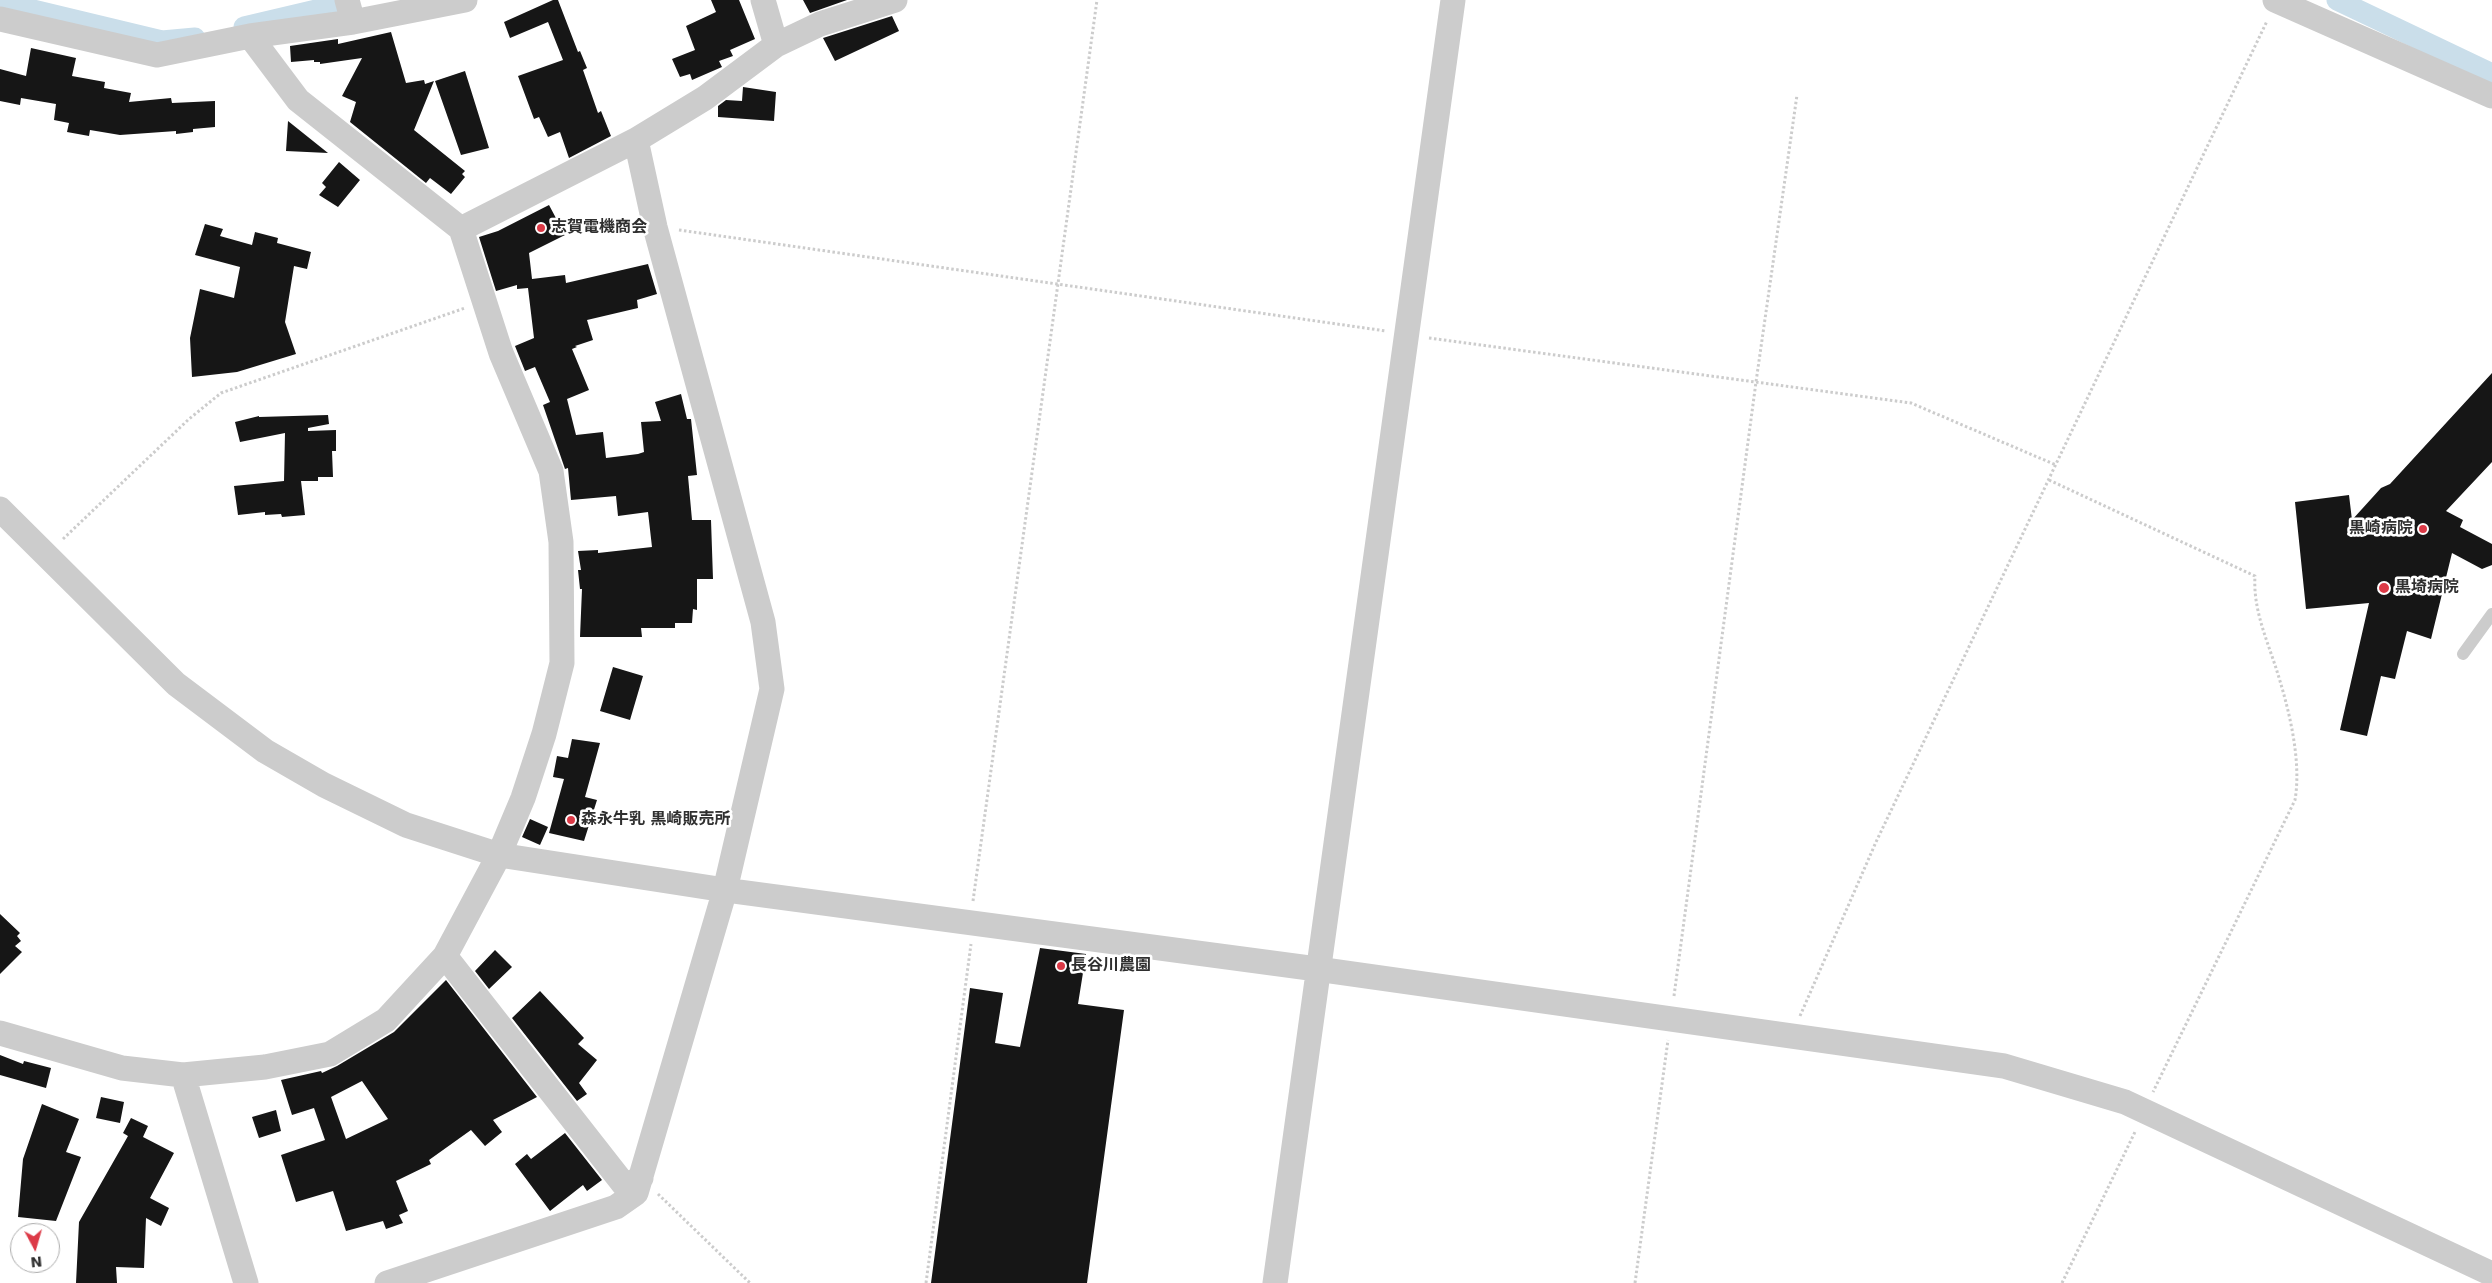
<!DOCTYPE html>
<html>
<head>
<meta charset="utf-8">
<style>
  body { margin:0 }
  #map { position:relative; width:2492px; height:1283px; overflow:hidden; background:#fff; font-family:"DejaVu Sans",sans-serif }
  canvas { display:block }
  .north { position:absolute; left:10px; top:1223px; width:50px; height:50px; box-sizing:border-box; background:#fff; border:1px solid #acacac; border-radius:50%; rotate:174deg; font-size:14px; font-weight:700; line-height:20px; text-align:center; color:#2f2f2f }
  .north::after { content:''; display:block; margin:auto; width:18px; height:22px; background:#dc3a47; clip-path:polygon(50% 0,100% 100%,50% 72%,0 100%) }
</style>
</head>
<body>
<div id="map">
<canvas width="2492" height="1283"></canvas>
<div class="north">N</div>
</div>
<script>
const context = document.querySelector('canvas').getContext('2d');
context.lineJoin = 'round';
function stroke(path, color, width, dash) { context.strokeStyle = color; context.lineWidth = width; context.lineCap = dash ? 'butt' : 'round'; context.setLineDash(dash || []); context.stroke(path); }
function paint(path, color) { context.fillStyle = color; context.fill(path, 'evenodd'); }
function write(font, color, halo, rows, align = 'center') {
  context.font = font + ' "DejaVu Sans","Noto Sans JP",sans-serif'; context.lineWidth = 5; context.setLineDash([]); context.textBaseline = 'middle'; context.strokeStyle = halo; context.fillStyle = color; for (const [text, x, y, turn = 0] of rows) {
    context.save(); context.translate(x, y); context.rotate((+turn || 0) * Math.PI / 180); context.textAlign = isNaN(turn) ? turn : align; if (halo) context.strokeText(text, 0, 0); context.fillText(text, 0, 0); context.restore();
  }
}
stroke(new Path2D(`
  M2337 0 2492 74
  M0 2 162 41 195 38
  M244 27 333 6`), '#cadeea', 21);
paint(new Path2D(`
  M553 0H558L578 52 580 51 587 68 583 70 598 113 601 111 611 136 569 158 560 132 548 137 539 117 534 119 518 76 563 60 548 22 510 38 504 22Z
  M711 0H739L755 39 730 50 733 56 719 61 722 67 692 80 690 74 680 77 672 59 695 50 686 26 716 12Z
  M803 0H847L810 13Z
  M892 16 899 31 835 61 823 38Z
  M391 32 406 83 424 80 425 84 434 81 414 130 465 171 462 174 465 177 451 194 430 178 426 183 350 122 356 102 342 96 362 58 320 64V62H314V60L291 62 290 46 338 39V44Z
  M31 48 76 58 72 76 105 82 104 88 131 93 129 102 171 98 172 103 215 101V127L193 129V132L176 134V131L120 135 90 130 89 136 67 132 69 123 54 120 56 104 21 98 20 105 0 101V69L26 76Z
  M465 71 489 148 461 155 435 81Z
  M743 87 776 92 774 121 718 117V106L726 100 742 101Z
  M288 121 328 153 286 151Z
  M339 162 360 180 338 207 319 195 326 187 322 183Z
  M549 205 565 235 529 253 532 279 565 275 566 283 648 264 657 294 637 300 638 308 587 320 593 340 575 346 577 347 572 349 589 390 567 399 576 435 603 432 606 458 638 454 644 452 641 422 661 421 655 402 681 394 687 419H691L697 475 688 476 692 520H711L713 579H697V610L693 609 692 623H675V628H641L642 637H580L582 589H580L578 570H581L578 551 598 550V553L652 547 648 512 618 516 616 496 571 500 568 468 565 469 543 405 550 402 535 367 525 371 515 346 534 338 528 288 517 289V285L496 291 479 237 498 231Z
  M205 224 223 229 220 236 252 245 255 232 278 238 277 243 311 252 307 269 294 266 285 322 296 354 237 372 192 377 190 338 200 289 234 298 240 267 195 255Z
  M2492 373V462L2446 511 2463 520 2460 527 2492 544V565L2482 569 2452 553 2431 639 2407 631 2395 679 2381 676 2367 736 2340 730 2369 603 2306 609 2295 502 2349 495 2352 520 2381 488 2390 484Z
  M328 415 329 424 308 428V431L336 430V451H332L333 477H318V481H301L305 515 282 517 281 514 265 515V512L238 515 234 486 284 481 285 433 240 442 235 422 259 416V417Z
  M613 667 643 676 630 720 600 711Z
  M572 739 600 743 585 797 597 800 584 841 549 833 564 779 553 777 557 756 568 758Z
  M530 819 548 827 540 845 522 837Z
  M0 914 20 933 17 936 21 941 15 946 22 952 0 974Z
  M1040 948 1086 954 1078 1004 1124 1010 1087 1283H931L970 988 1003 993 995 1043 1020 1047Z
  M495 950 512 967 489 989 475 971Z
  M446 980 537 1097 493 1120 502 1132 485 1146 471 1130 429 1160 431 1164 396 1181 408 1211 399 1215 403 1223 386 1229 383 1221 346 1231 333 1191 296 1202 281 1155 325 1140 314 1108 292 1115 281 1080 321 1071 322 1073 337 1066 394 1032ZM362 1081 388 1119 346 1139 331 1097Z
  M540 991 584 1038 578 1044 597 1060 579 1083 587 1094 577 1101 512 1018Z
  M0 1055 23 1064 24 1061 51 1068 46 1088 0 1075Z
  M101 1097 124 1102 120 1123 96 1118Z
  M42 1104 79 1119 66 1152 81 1157 56 1221 18 1217 23 1159Z
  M276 1110 281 1131 259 1138 252 1117Z
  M131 1118 148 1126 143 1137 174 1153 150 1198 169 1208 161 1226 146 1218 144 1268 116 1267 117 1283H76L79 1222 128 1136 123 1133Z
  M565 1133 602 1180 587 1191 583 1185 550 1211 515 1164 527 1154 531 1159Z`), '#161616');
stroke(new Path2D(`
  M679 230 1386 331
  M1429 338 1911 403 2056 465
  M2049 480 2255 576C2253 607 2265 635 2275 665 2288 705 2302 759 2295 800L2153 1092
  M63 539 189 419 221 393 465 308
  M973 901 1097 0
  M1674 996 1756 382 1797 95
  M1800 1016 1876 842 2267 21
  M658 1194 750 1283
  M926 1283 971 944
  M1635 1283 1668 1040
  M2062 1283 2135 1132`), '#ccc', 3, [2.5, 2.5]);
stroke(new Path2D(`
  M2463 654 2492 614`), '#ccc', 12);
stroke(new Path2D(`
  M347 0 353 22
  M763 0 776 45
  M2275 0 2492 96
  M0 19 157 55 250 36 353 22 465 0
  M461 229 636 140 705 98 776 45 820 24 895 0
  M0 509 176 684 265 751 324 785 406 825 499 855 725 890 1317 969 2004 1066 2125 1102 2492 1274
  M445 956 625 1186 641 1178
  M0 1033 122 1068 183 1075 265 1067 330 1054 386 1020 445 956 499 855 523 798 544 734 562 663 561 542 551 471 501 353 461 229 298 100 250 36
  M183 1075 246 1283
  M387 1283 616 1207 636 1193 725 890 772 689 763 622 655 227 636 140
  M1275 1283 1453 0`), '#ccc', 25);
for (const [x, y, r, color] of [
  [541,228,5,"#dc3a47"],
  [2423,529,5,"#dc3a47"],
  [2384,588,6,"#dc3a47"],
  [571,820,5,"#dc3a47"],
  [1061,966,5,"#dc3a47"]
]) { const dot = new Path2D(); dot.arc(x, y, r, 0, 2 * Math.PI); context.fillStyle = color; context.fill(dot); stroke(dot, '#fff', 2); }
write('bold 16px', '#2f2f2f', '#fff', [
  ["志賀電機商会",551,228],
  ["黒崎病院",2413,529,"right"],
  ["黒埼病院",2395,588],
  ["森永牛乳 黒崎販売所",581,820],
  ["長谷川農園",1071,966]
], 'left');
</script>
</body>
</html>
